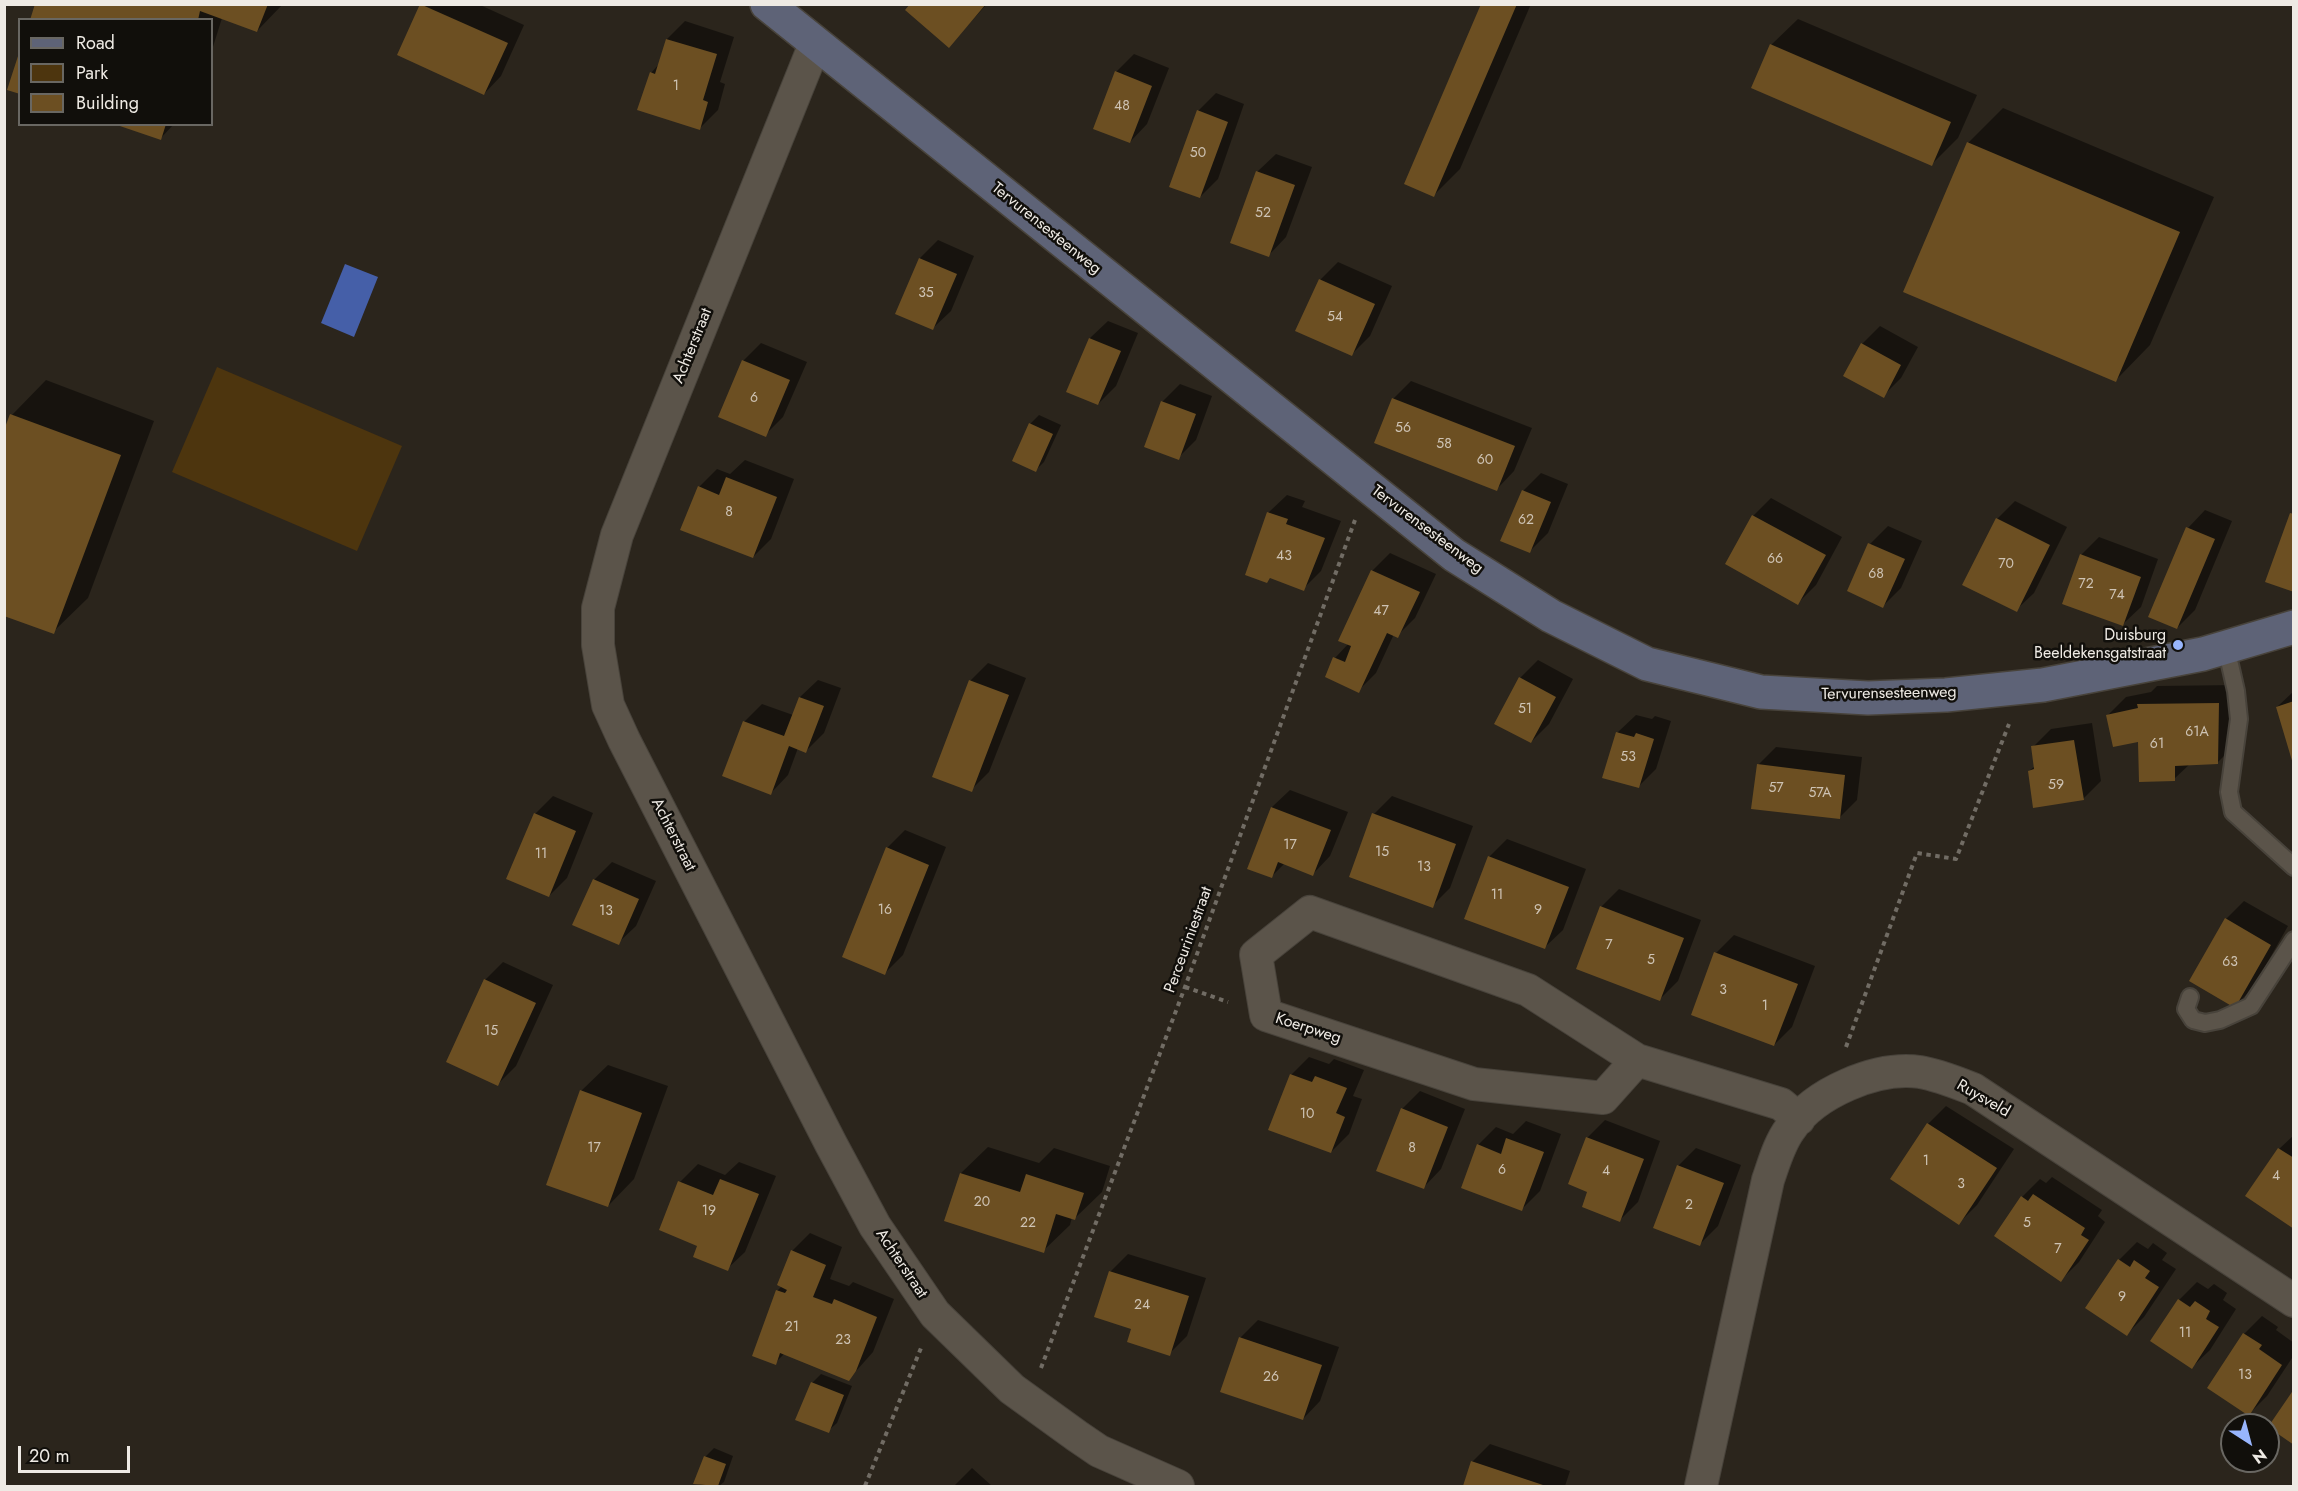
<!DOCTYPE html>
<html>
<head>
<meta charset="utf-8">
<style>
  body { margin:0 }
  #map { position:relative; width:2298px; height:1491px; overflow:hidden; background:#2b251c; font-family:Jost,sans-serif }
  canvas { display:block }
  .frame { position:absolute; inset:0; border:6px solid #eeeae4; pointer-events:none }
  .legend { position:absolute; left:18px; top:18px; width:195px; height:108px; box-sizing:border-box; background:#110f0b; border:2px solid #696762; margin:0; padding:8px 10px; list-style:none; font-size:18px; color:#eeeae4 }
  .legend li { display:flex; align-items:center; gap:12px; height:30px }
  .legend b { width:30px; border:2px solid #696762 }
  .north { position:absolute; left:2220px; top:1413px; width:60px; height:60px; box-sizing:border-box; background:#110f0b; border:2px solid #696762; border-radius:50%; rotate:144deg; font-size:16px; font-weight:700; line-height:24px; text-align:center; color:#eeeae4 }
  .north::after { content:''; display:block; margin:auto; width:21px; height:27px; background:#98b5fd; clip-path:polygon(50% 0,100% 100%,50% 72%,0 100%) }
  .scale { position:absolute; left:18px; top:1446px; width:112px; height:27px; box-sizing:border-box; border:3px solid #eeeae4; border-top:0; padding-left:8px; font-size:18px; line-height:21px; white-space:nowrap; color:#eeeae4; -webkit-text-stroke:4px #110f0b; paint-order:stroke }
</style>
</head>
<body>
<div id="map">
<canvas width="2298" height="1491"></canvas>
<div class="frame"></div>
<ul class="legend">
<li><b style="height:8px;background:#5e6377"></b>Road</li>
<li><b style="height:16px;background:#4d350e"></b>Park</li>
<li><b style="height:16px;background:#6c4f22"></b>Building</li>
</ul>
<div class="north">N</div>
<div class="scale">20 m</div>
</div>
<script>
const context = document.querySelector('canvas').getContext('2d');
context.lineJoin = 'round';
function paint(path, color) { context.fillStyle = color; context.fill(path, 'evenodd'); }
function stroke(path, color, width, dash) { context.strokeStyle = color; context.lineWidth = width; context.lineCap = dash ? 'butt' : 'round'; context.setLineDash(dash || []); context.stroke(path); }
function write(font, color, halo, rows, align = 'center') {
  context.font = font + ' Jost,sans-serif'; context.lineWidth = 5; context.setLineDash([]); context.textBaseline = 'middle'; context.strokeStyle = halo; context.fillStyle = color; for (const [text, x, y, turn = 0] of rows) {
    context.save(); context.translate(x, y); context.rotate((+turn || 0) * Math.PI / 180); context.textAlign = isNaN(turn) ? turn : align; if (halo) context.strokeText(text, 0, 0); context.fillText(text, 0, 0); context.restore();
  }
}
paint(new Path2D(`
  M217 367 402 446 357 551 172 472Z`), '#4d350e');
paint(new Path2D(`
  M345 264 378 277 354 337 321 323Z`), '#455fa8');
paint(new Path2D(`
  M37 4H283L257 31 222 18 212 50V20H32Z
  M478 4 524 25 501 76 484 94 422 5Z
  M912 4H987L949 46Z
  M1482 4H1531L1460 169 1434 195Z
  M1798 19 1977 95 1958 138 1932 164 1771 45Z
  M685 21 734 37 720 82 725 84 718 110 700 128 651 73 659 64 667 39Z
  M1134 54 1169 68 1147 124 1130 142 1116 72Z
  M1216 93 1244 104 1218 179 1200 197 1198 111Z
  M2003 108 2214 197 2150 345 2116 380 1968 143Z
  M117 124H174L160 139Z
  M1276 154 1312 167 1286 237 1269 255 1232 242 1258 171Z
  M938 240 974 256 951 311 933 328 897 313 920 258Z
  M1338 262 1392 286 1370 336 1352 354 1320 280Z
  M1108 321 1138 333 1116 386 1098 404 1068 391 1090 338Z
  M1880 326 1918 347 1901 378 1883 396 1862 344Z
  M761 343 807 362 783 417 765 435 743 361Z
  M46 380 154 421 88 598 53 632 12 415Z
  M1411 381 1532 428 1514 471 1497 489 1393 399Z
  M1180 384 1212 396 1196 440 1178 458 1162 402Z
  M1039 415 1061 425 1044 462 1036 470 1030 424Z
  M745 460 794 479 771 539 753 557 699 487 717 469 730 474Z
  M1541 473 1568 484 1548 533 1530 551 1523 491Z
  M1287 495 1305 501 1302 507 1341 521 1321 571 1303 589 1271 577 1267 582 1246 574 1269 512Z
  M1771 498 1842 537 1816 585 1798 603 1753 516Z
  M2015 501 2067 527 2034 593 2016 610 1997 519Z
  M2205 510 2232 521 2195 610 2177 628 2188 528Z
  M1888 526 1922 541 1901 588 1883 606 1870 544Z
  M2099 537 2158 559 2141 607 2123 624 2081 555Z
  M1390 553 1436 574 1415 618 1397 636 1394 634 1376 673 1358 691 1335 658 1349 643 1372 571Z
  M1538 660 1573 679 1549 724 1531 742 1520 678Z
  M988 663 1026 678 989 772 971 790 970 681Z
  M818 680 841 688 824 733 806 751 798 748 788 775 771 793 744 722 762 704 793 715 800 697Z
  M2236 685 2235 745 2217 763 2190 764 2174 779 2140 740 2108 715 2126 697 2151 692 2157 686Z
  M2294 691V761L2277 707Z
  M1636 715 1652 719 1655 716 1671 721 1656 769 1638 787 1604 777 1618 732Z
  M2092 723 2101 781 2083 799 2029 771 2035 766 2033 747 2051 729Z
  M1776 747 1862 757 1857 800 1839 818 1758 765Z
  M1290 790 1348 812 1330 856 1313 874 1285 863 1271 877 1248 868 1272 807Z
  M553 796 593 813 567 878 549 896 535 814Z
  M1392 796 1473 826 1450 888 1432 906 1374 814Z
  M905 830 946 847 903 955 885 973 887 848Z
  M1507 839 1586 869 1563 930 1545 947 1489 857Z
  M612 862 656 881 636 926 618 943 594 880Z
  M1619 889 1701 920 1678 981 1660 999 1601 907Z
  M2244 901 2288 926 2253 988 2235 1006 2226 919Z
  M1734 935 1815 966 1792 1027 1774 1045 1716 953Z
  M503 962 553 985 516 1066 498 1084 485 980Z
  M1309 1057 1329 1064 1334 1059 1364 1070 1353 1096 1362 1099 1349 1134 1331 1152 1291 1075Z
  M608 1065 668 1086 634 1179 608 1206 581 1091Z
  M1420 1091 1465 1109 1441 1169 1424 1187 1402 1109Z
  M1946 1106 2014 1149 1977 1205 1959 1223 1892 1178 1928 1124Z
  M1605 1120 1660 1141 1638 1202 1620 1220 1589 1191 1587 1138Z
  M1526 1121 1561 1134 1540 1191 1522 1209 1478 1145 1496 1127 1513 1134Z
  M2294 1135V1227L2247 1196 2279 1149Z
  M988 1147 1039 1163 1054 1148 1110 1166 1102 1192 1075 1218 1072 1217 1070 1225 1043 1251 946 1220 961 1173Z
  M1696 1148 1741 1165 1718 1226 1700 1244 1678 1166Z
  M739 1162 776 1176 745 1252 727 1269 699 1245 661 1229 680 1182 698 1164 725 1175Z
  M2052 1177 2102 1210 2098 1216 2105 1222 2079 1262 2061 1280 2022 1197 2040 1179 2046 1183Z
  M810 1233 842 1247 830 1279 849 1286 853 1282 894 1299 873 1352 849 1379 785 1353 775 1363 754 1355 778 1290 782 1286 792 1251Z
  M2137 1242 2148 1249 2153 1243 2167 1253 2162 1260 2176 1269 2144 1317 2127 1334 2087 1308 2119 1260Z
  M1128 1254 1206 1278 1187 1336 1169 1354 1133 1328 1110 1272Z
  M2197 1282 2208 1289 2214 1284 2227 1293 2223 1300 2236 1309 2210 1350 2192 1367 2179 1300Z
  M2262 1316 2278 1327 2276 1330 2294 1343V1355L2267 1396 2249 1414 2244 1334Z
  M1258 1320 1339 1347 1320 1401 1303 1419 1240 1338Z
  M821 1374 852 1386 837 1423 828 1431 812 1383Z
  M1490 1444 1570 1471 1565 1486H1464L1472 1462Z
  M714 1448 733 1456 724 1482 719 1486H704L695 1483 705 1457Z
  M972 1468 992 1486H954Z`), '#0007');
paint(new Path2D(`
  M35 4H268L257 32 200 11 198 20H30Z
  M420 4 508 43 484 95 397 55Z
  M910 4H986L949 48 905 10Z
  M1481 4H1517L1434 197 1404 184Z
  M666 39 717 54 703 100 708 102 700 130 637 110 650 72 655 74Z
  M1770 44 1951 122 1932 166 1751 88Z
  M19 53H20V94L7 90Z
  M1115 71 1152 86 1130 143 1093 129Z
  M1197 110 1228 122 1200 198 1169 187Z
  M114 124H166L161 140Z
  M1967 142 2180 232 2116 382 1903 292Z
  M1256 171 1295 185 1269 257 1230 243Z
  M919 258 957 274 933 330 895 314Z
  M1319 279 1375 304 1352 356 1295 331Z
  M1089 338 1121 351 1098 405 1066 392Z
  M1861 343 1901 365 1884 398 1843 376Z
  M742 360 790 380 766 437 718 417Z
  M1392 398 1515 446 1497 491 1374 443Z
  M1161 401 1196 414 1179 460 1144 447Z
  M10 414 121 455 54 634 4 616V430Z
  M1029 423 1053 434 1036 472 1012 461Z
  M726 477 777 497 753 558 680 530 698 486 719 495Z
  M1522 490 1551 502 1530 553 1500 541Z
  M1267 512 1288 519 1286 524 1325 538 1304 591 1270 578 1267 583 1245 575Z
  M2290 513 2294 514V592L2265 582Z
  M1752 515 1826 555 1798 605 1725 564Z
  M1996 518 2050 545 2017 612 1962 585Z
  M2186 527 2215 539 2177 629 2148 617Z
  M1868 543 1905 559 1883 608 1847 591Z
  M2080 554 2141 577 2123 626 2062 604Z
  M1371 570 1420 592 1398 638 1387 633 1359 693 1325 677 1333 657 1345 662 1351 646 1338 641Z
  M1519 677 1556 697 1531 743 1494 724Z
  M969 680 1009 695 972 792 932 777Z
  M799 697 824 706 806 753 789 746 771 795 722 776 743 721 784 736Z
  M2294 701V764H2293L2276 707Z
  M2219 703 2218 764 2175 766V781L2139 782 2138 742 2113 747 2106 715 2138 708 2137 704Z
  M1616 732 1634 737 1636 733 1654 739 1639 788 1602 778Z
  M2074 740 2084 800 2033 808 2028 771 2034 769 2031 746Z
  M1757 764 1845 775 1840 819 1751 809Z
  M1271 807 1331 830 1313 876 1278 862 1272 878 1247 869Z
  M534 813 576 831 549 897 506 879Z
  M1372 813 1456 844 1433 908 1349 877Z
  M886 847 929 865 885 975 842 957Z
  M1488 856 1569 887 1545 949 1464 919Z
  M593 879 639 899 619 945 572 925Z
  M1600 906 1684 938 1660 1001 1576 969Z
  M2225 918 2271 945 2235 1008 2189 981Z
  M1714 952 1798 984 1774 1046 1691 1015Z
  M484 979 536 1003 498 1086 446 1062Z
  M1290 1074 1312 1082 1315 1076 1347 1088 1336 1113 1345 1117 1331 1153 1268 1130Z
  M580 1090 642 1113 608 1207 546 1185Z
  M1401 1108 1448 1127 1424 1189 1376 1171Z
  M1927 1123 1997 1168 1959 1225 1890 1179Z
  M1586 1137 1644 1159 1620 1222 1582 1207 1587 1192 1568 1184Z
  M1506 1138 1544 1152 1522 1211 1461 1188 1477 1144 1501 1154Z
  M2278 1148 2294 1158V1229L2245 1196Z
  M1677 1165 1724 1183 1700 1246 1653 1228Z
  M960 1173 1020 1192 1026 1174 1084 1193 1075 1220 1056 1214 1044 1253 944 1221Z
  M720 1179 759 1194 728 1271 693 1257 697 1246 659 1230 678 1181 713 1195Z
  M2033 1194 2085 1228 2081 1235 2089 1240 2061 1282 1994 1236 2021 1196 2028 1201Z
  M791 1250 826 1265 813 1297 832 1304 834 1299 877 1317 856 1371 849 1381 780 1353 776 1365 752 1356 776 1290 785 1293 787 1290 777 1285Z
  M2118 1259 2130 1267 2134 1260 2150 1271 2145 1278 2159 1287 2127 1336 2085 1308Z
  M1109 1271 1189 1296 1170 1356 1127 1342 1131 1329 1094 1317Z
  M2178 1299 2190 1307 2195 1301 2210 1311 2206 1319 2219 1327 2192 1369 2150 1341Z
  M2243 1333 2262 1345 2259 1349 2282 1365 2249 1416 2207 1388Z
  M1239 1337 1322 1365 1303 1420 1220 1392Z
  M811 1382 844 1395 829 1433 795 1420Z
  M2294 1389V1445L2268 1427Z
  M704 1456 726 1464 718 1486 693 1484Z
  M1471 1461 1546 1486H1463Z`), '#6c4f22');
const lane = new Path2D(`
  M2226 647 2236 691 2239 719 2229 792 2233 812 2294 867
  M2190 997 2186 1009 2193 1020 2205 1023 2220 1020 2251 1006 2294 940`);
const street = new Path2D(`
  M815 44 617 535 598 608V645L608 705 624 740 831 1144 875 1226 935 1314 1012 1389 1077 1436 1099 1451 1178 1486
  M1637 1060 1603 1098 1474 1084 1266 1015 1256 955 1310 912 1528 990 1637 1060 1781 1104 1799 1119
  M1701 1486 1768 1180C1774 1163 1779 1144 1790 1129 1814 1093 1876 1066 1920 1072 1938 1075 1955 1082 1973 1089L2294 1301`);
const secondary = new Path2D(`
  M767 4 1454 555 1551 616 1647 664 1761 692 1868 698 1946 695 2043 685 2203 654 2294 627`);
stroke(lane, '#48433b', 20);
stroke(street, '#48433b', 34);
stroke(secondary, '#48433b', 36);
stroke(new Path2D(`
  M1185 987 1228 1002
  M1846 1047 1917 853 1956 859 2009 724
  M1041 1368 1185 987 1355 520
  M865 1486 921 1348`), '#716c64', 4, [4.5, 4.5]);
stroke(lane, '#5b544a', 16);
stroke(street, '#5b544a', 32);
stroke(secondary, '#5e6377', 33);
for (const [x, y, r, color] of [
  [2178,645,6,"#98b5fd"]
]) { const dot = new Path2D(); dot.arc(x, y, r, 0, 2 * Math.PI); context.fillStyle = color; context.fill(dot); stroke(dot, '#110f0b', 2); }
write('14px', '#cec3b4', null, [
  ["1",676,87],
  ["48",1122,107],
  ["50",1198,154],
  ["52",1263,214],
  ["35",926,294],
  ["54",1335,318],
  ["6",754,399],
  ["56",1403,429],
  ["58",1444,445],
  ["60",1485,461],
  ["8",729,513],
  ["62",1526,521],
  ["43",1284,557],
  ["66",1775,560],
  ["70",2006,565],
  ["68",1876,575],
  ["72",2086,585],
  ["74",2117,596],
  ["47",1381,612],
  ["51",1525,710],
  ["61A",2197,733],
  ["61",2157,745],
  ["53",1628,758],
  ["59",2056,786],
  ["57",1776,789],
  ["57A",1820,794],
  ["17",1290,846],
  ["15",1382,853],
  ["11",541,855],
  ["13",1424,868],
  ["11",1497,896],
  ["16",885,911],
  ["9",1538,911],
  ["13",606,912],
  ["7",1609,946],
  ["5",1651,961],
  ["63",2230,963],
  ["3",1723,991],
  ["1",1765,1007],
  ["15",491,1032],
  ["10",1307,1115],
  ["17",594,1149],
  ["8",1412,1149],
  ["1",1926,1162],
  ["6",1502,1171],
  ["4",1606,1172],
  ["4",2276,1177],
  ["3",1961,1185],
  ["20",982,1203],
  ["2",1689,1206],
  ["19",709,1212],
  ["22",1028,1224],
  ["5",2027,1224],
  ["7",2058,1250],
  ["9",2122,1298],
  ["24",1142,1306],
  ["21",792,1328],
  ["11",2185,1334],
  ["23",843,1341],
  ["13",2245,1376],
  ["26",1271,1378]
]);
write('16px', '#eeeae4', '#110f0b', [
  ["Tervurensesteenweg",1046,229,39],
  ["Achterstraat",693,346,-68],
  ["Tervurensesteenweg",1427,530,37],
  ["Tervurensesteenweg",1889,694,-1],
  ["Achterstraat",673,835,63],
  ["Perceuriniestraat",1189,940,-70],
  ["Koerpweg",1308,1029,18],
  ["Ruysveld",1983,1099,30],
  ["Achterstraat",901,1264,56]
]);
write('16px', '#eeeae4', '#110f0b', [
  ["Duisburg",2166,636],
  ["Beeldekensgatstraat",2166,654]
], 'right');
</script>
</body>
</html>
